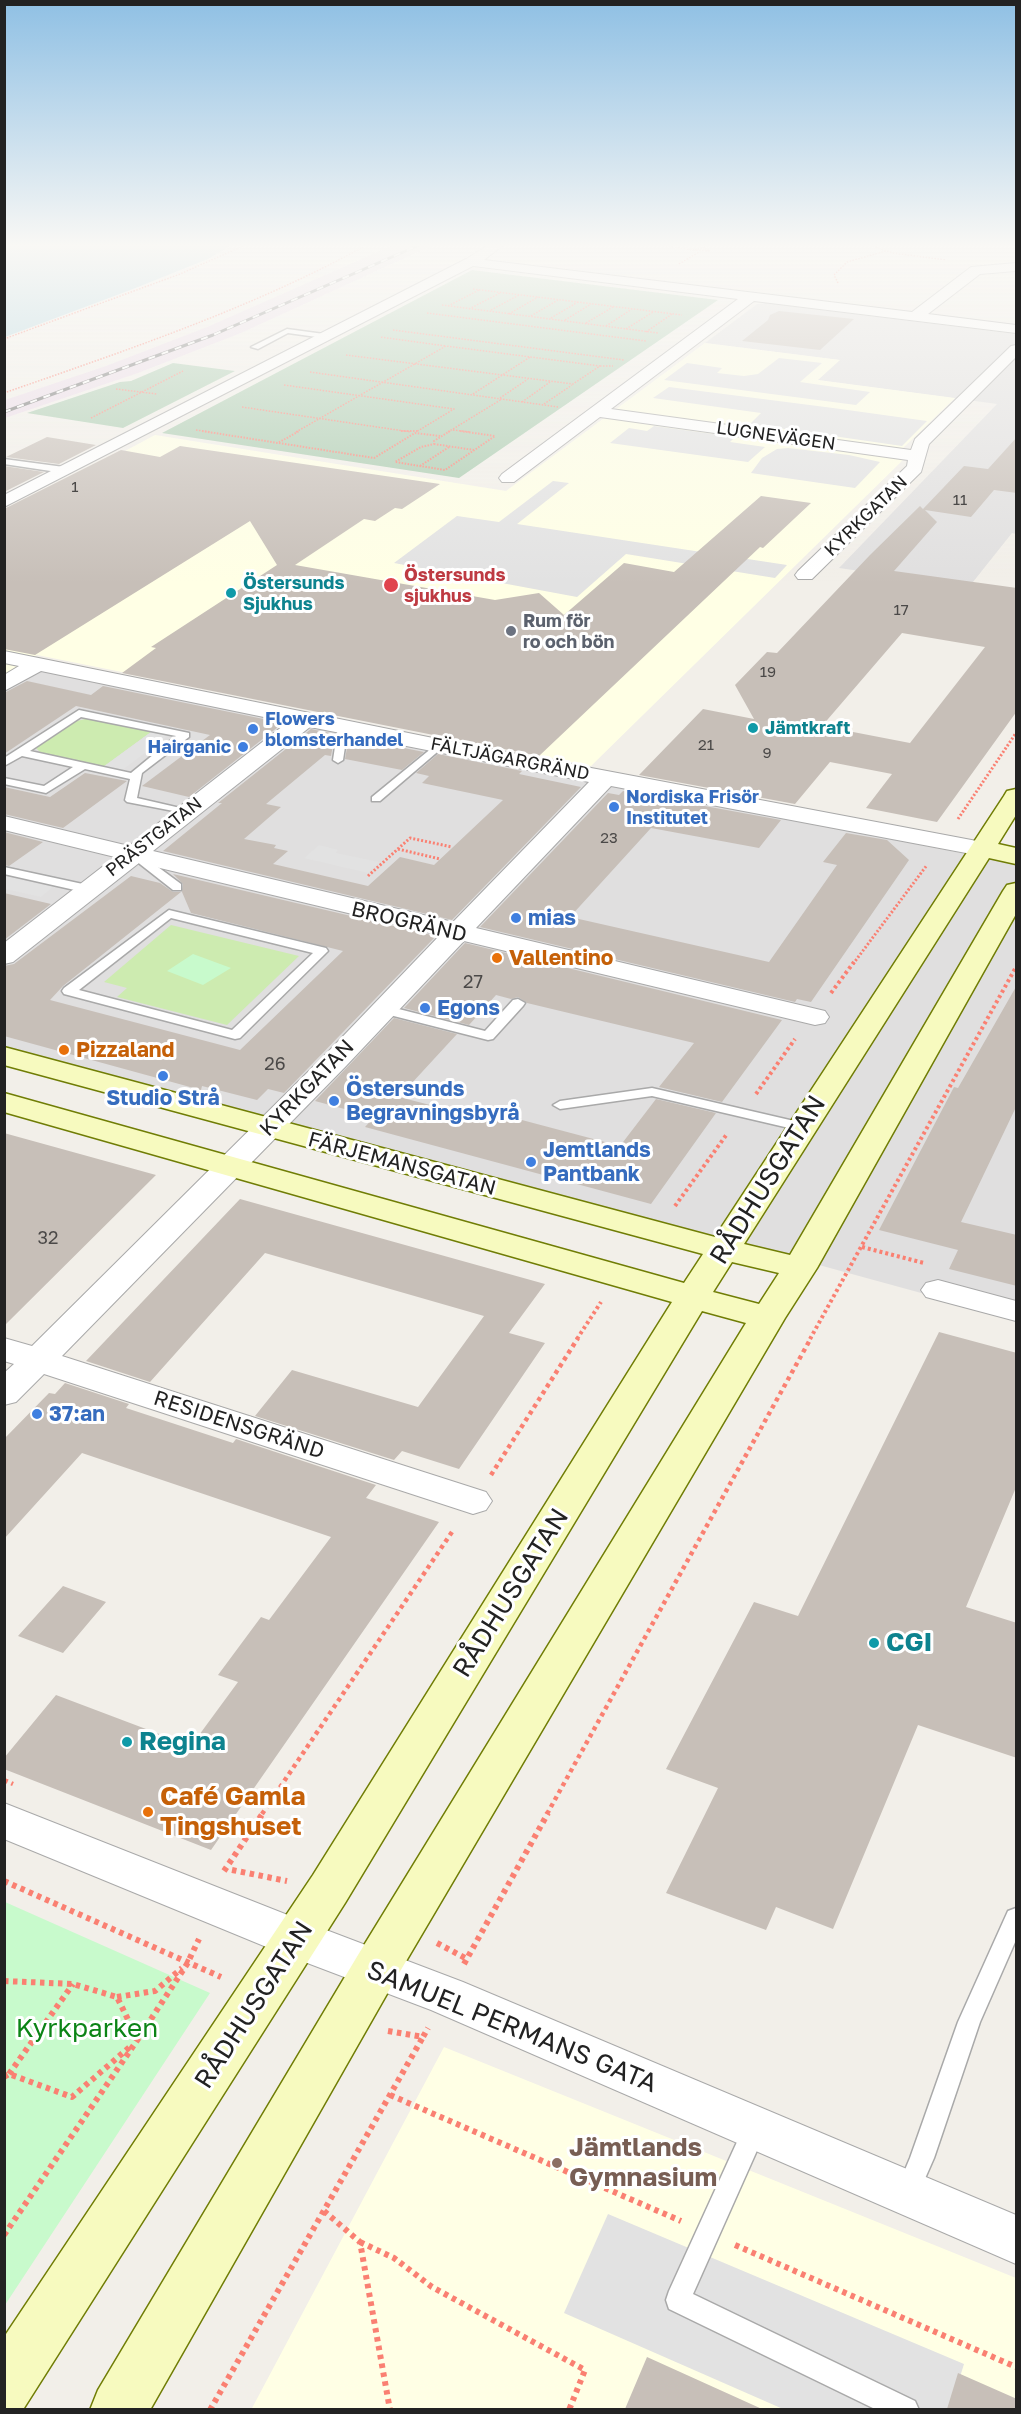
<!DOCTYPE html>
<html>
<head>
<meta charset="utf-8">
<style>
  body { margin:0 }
  #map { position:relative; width:1021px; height:2414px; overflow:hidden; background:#f2efe9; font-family:"Golos Text",sans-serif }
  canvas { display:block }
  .frame { position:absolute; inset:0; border:6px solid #222; pointer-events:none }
</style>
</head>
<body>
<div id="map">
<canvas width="1021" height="2414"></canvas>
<div class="frame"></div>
</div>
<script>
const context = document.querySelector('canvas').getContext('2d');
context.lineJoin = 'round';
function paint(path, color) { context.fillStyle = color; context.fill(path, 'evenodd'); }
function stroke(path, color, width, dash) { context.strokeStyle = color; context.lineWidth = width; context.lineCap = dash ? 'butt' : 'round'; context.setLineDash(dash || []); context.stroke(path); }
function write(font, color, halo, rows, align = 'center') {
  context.font = font + ' "Golos Text",sans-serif'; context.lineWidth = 6; context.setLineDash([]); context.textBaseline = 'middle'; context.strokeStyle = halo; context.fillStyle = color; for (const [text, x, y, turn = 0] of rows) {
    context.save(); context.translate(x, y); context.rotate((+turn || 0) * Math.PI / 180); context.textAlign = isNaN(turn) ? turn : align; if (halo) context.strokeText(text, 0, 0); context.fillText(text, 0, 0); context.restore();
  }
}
paint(new Path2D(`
  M766 303 1016 334V534L1012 533 969 587 839 568 997 404 817 380 839 360 705 343 757 304Z
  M20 665 1016 864V1319L819 1265 609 1217 5 1056 4 675Z`), '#e0dfdf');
paint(new Path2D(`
  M391 246H431L241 333 138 373 5 418V400L106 366 207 327Z`), '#ebdbe8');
paint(new Path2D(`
  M705 343 840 360 818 380 955 398 903 448 904 459 591 766 37 655 5 675V515L155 435 506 491Z
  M444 2047 1016 2278V2409L251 2410Z`), '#ffffe5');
paint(new Path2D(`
  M85 719H92L151 732 103 767 41 753 36 748 73 722Z
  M171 925 299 956 227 1025 117 997 127 988 104 982Z`), '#cdebb0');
paint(new Path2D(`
  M472 270 718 300 459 478 162 433Z
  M173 363 235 371 123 428 27 413 120 382 131 381Z`), '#aacbaf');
paint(new Path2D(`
  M193 954 231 968 203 985 167 971Z
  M5 1902 210 1993 5 2305 4 1902Z`), '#c8facc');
paint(new Path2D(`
  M779 358 822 363 800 382 870 392 856 405 664 380 687 363 722 368 717 373 744 376 758 374Z
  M669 387 833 408 927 421 902 446 750 424 761 413 653 398Z
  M654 426 735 437 730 442 765 447 748 462 610 443 629 428 647 431Z
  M788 448 849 455 880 462 855 488 751 473 762 458 777 449Z
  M553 481 569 483 517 524 787 565 775 578 626 554 577 597 394 563 457 516 499 522Z
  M151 732 169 735 121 771 103 767Z
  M319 845 338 850 336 853 379 862 368 873 304 858Z
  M5 876 53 887 41 897 5 889Z
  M608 2214 964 2364 950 2409H783L564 2313Z`), '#e2e2e2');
paint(new Path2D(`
  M5 246H230L208 259 133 289 5 337Z`), '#aad3df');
paint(new Path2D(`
  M779 311 854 319 820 350 742 341 768 320 770 315Z
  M47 437 96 445 59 464 6 457Z
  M1017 437V493L994 490 971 517 925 510 937 522 894 571 1017 588V711L937 822 866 808 892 774 830 762 795 804 639 775 703 709 754 719 735 685 767 652 777 653 870 555 920 506 923 509 964 466 988 469ZM902 633 985 647 910 743 822 726Z
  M180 446 440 484 402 509 395 508 375 521 364 519 295 565 495 600 539 593 564 615 624 563 674 572 761 496 811 503 763 548 760 547 539 756 122 673 156 648 151 647 277 565 250 521 35 655 4 649V509L121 450 160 457Z
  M4 466 44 472 4 492Z
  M27 681 91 695 103 686 283 723 189 797 142 786 210 735 76 706 4 754V693Z
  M311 729 335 734 331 756 325 755 266 804 281 807 244 839 276 845 274 848 288 851 273 864 368 886 400 857 434 865 503 800 422 783 429 776 416 773 438 754 522 771 519 774 581 787 452 920 163 851 222 803H218Z
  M349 737 424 752 402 770 345 759Z
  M85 773 127 781 63 828 4 814V787L50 797Z
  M623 791 781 820 759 848 651 828 570 917 769 962 837 865 823 862 846 833 887 840 909 860 811 1002 797 999 795 1002 480 927 608 793 619 795Z
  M4 832 43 842 9 866 4 865Z
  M173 874 436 936 284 1093 268 1089 257 1100 202 1086 201 1090 4 1036V966L14 964 131 876 160 883 173 892H181L63 986 50 1000 240 1050 343 951 191 913 182 892 183 884Z
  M4 893 51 904 4 940Z
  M465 943 782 1020 722 1102 659 1087 694 1043 527 1003 518 997 511 999 496 995 469 1025 404 1008Z
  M1017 985V1105L961 1222 1017 1235V1286L949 1269 958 1250 879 1230 954 1087 958 1088Z
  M394 1018 457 1034 399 1097 496 1122 503 1115 620 1146 656 1099 716 1113 651 1204 365 1127 374 1117 315 1101Z
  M4 1133 156 1175 4 1326Z
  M240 1199 545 1284 509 1333 545 1343 459 1469 402 1451 394 1460 255 1416 292 1370 418 1407 484 1316 265 1253 150 1382 86 1361Z
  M939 1332 1017 1353V1485L966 1607 1017 1623V1758L918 1725 833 1929 776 1907 766 1930 666 1893 718 1788 666 1769 754 1602 798 1616Z
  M65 1383 129 1404 126 1408 233 1443 236 1439 376 1485 366 1498 439 1522 211 1850 4 1769V1758L56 1695 191 1746 238 1682 218 1675 261 1617 269 1620 331 1537 82 1453 4 1539V1439L49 1393 55 1394Z
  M63 1586 106 1602 63 1653 18 1636Z
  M647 2357 762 2409H625Z
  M958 2373 1017 2399V2409H947Z`), '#c7bfb8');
const lane = new Path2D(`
  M287 329 324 334 328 336 324 338 288 333 258 349 251 347Z
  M4 459 64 467 68 470 64 473 4 464Z
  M79 710 189 733V737L142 773 137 798 189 810V814L127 802 125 800 130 779 85 769 46 793 4 784V778L44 786 73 767 22 756 4 766V758ZM81 717 176 736 131 773 30 751Z
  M343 724 348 727 343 760 338 763 333 760 338 727Z
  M438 743 442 744V748L380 801H372V797Z
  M135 850 181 884V890H173L131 857 129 854Z
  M4 867 92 886 94 889 88 893 4 874Z
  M169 910 326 948 328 951 240 1038 235 1039 64 994 62 991 64 988ZM171 918 313 953 232 1030 79 990Z
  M518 999 525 1003 523 1006 493 1039 488 1040 378 1012 376 1009 383 1005 485 1031 513 1000Z
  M652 1088 807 1124 809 1127 802 1131 652 1096 560 1109 553 1105 560 1101Z
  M1016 1908V1940L980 2022 934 2158 916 2199 908 2202 900 2199 896 2191 910 2158 958 2022 1008 1911Z
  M755 2117 763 2120 767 2128 693 2294 915 2401 919 2410H877L669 2309 666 2300 669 2291 747 2120Z`);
const street = new Path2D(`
  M487 246H502L484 260 912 312 971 267 1016 263V271L980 274 928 314 1016 325V333L754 301 611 409 911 450 915 439 1011 346 1016 345V357L929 444 921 472 812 579H798L795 575 798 571 907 466 908 460 600 417 514 482H502L499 478 502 474 738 299 473 266 4 507V495L466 259Z
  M4 651 438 739 982 842 991 844 994 849 991 854 982 856 611 786 476 928 825 1011 829 1017 825 1023 815 1025 464 941 346 1066 62 1356 486 1492 492 1501 486 1510 473 1514 44 1374 16 1402 4 1405V1373L14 1364 4 1361V1338L32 1346 326 1054 440 935 139 863 13 962 4 964V943L115 857 4 830V816L129 846 288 722 41 671 4 691V675L19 666 4 663ZM310 727 589 782 453 922 153 851Z
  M938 1280 1016 1301V1321L926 1297 921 1290 926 1283Z
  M4 1803 313 1925 463 1982 1016 2215V2264L431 2010 281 1953 4 1839Z`);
const secondary = new Path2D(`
  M1016 789V815L998 844 1016 848V864L989 858 744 1244 790 1255 1003 891 1007 885 1016 883V914L817 1268 785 1318 392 1985 150 2410H90L98 2390 358 1955 746 1323 702 1311 345 1903 24 2408 4 2410V2337L313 1875 672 1302 4 1112V1093L684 1283 703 1254 4 1065V1047L715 1237 1004 796 1007 791ZM732 1262 779 1273 759 1304 713 1292Z`);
stroke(lane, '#a9a9a9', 3);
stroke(street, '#a9a9a9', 2);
stroke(secondary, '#707d05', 3);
stroke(new Path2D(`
  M663 246 695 250
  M873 246 893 253 946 260
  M705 248 710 251 695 250 708 246
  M679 264 699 252
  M838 283 834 275 847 262 886 251
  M473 289 682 315
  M442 305 658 333
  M448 306 479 290
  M469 309 500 293
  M491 310 519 295
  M427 313 646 341
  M509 314 538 297
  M531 316 558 300
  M551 318 578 302
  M565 320 591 304
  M586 323 613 307
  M606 326 632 309
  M626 329 653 312
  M393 330 624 360
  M646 332 672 314
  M4 339 180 274 243 246
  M346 355 573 384 600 366 446 346
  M600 366H613
  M310 372 558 407
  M284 385 454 409 416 432
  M116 389 157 394
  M4 393C127 350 250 309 365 246
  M473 394 530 357
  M500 398 528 379
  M522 402 550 382
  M544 404 572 385
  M242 407 411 432
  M91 418 183 371
  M196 430 211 432
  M453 430 470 432
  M296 432 446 346 380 337
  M448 432 502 399`), '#fa8072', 1.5, [1.5, 1.5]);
stroke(new Path2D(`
  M202 431 278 443 299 431
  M401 431H418
  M450 431 434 441V444L421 447 395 462 445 470 495 436 460 431
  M279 443 374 458 415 433 440 436
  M434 444 474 450
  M420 466 449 447`), '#fa8072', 2, [1.5, 1.5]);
stroke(new Path2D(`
  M958 819 1016 733
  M398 849 440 859
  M368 876 410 838 452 847
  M853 964 927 865`), '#fa8072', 3, [2, 2]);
stroke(new Path2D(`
  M831 993 854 962
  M756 1094 795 1039
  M675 1206 727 1134
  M862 1247 924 1263
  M577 1339 601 1302
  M810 1339 1016 967`), '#fa8072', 4, [3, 3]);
stroke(new Path2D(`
  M491 1475 578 1338
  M4 1780 13 1784
  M262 1814 454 1529
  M547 1814 811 1338`), '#fa8072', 4.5, [4, 4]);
stroke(new Path2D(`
  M232 1870 287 1881
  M224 1871 263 1813
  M4 1881 221 1977
  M437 1943 467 1959
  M464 1964 548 1813
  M4 1981 73 1984 117 1997 138 2040
  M117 1997 155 1991 182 1968
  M388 2031 423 2037 428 2028
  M9 2074 73 1984
  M4 2077 9 2074 72 2097 132 2045
  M390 2095 681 2221
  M324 2211 360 2242 390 2410
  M4 2235 138 2039 187 1964 199 1939
  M360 2242 394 2258 432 2287 585 2370 569 2410
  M735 2245 1016 2367
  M210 2410 423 2037`), '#fa8072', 6, [4.5, 4.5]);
paint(lane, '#fff');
paint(street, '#fff');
paint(secondary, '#f7fabf');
const rail = new Path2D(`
  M4 412 213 335 417 246`);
stroke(rail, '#707070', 3);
stroke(rail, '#fff', 2, [7]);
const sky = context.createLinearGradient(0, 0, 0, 584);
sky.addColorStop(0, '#8fc0e4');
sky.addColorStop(0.42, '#f9f8f5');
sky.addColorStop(1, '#f9f8f500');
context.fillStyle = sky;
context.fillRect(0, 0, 1021, 584);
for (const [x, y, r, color] of [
  [391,585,8,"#e0444e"],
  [231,593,6,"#0f9aa8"],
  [511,631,6,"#6b7280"],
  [753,728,6,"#0f9aa8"],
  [253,729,6,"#3f7fe0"],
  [243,747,6,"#3f7fe0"],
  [614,807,6,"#3f7fe0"],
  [516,918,6,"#3f7fe0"],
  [497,958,6,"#e8710a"],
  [425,1008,6,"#3f7fe0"],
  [64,1050,6,"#e8710a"],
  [163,1076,6,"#3f7fe0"],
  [334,1101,6,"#3f7fe0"],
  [531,1162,6,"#3f7fe0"],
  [37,1414,6,"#3f7fe0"],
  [874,1643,6,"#0f9aa8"],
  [127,1742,6,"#0f9aa8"],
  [148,1812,6,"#e8710a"],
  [557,2163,6,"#8d6e63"]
]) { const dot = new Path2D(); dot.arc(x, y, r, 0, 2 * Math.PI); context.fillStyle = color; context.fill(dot); stroke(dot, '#fff', 2); }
write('15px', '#4b4948', null, [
  ["1",75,487],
  ["11",960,500],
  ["17",901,610],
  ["19",768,672],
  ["21",706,745],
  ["9",767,753],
  ["23",609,838]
]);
write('18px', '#222', '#fff', [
  ["LUGNEVÄGEN",776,436,8],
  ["KYRKGATAN",866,516,-44],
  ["FÄLTJÄGARGRÄND",510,759,11],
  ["PRÄSTGATAN",154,837,-38]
]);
write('bold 18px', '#be3a42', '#fff', [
  ["Östersunds",404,575],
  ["sjukhus",404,596]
], 'left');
write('bold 18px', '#0d838f', '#fff', [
  ["Östersunds",243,583],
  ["Sjukhus",243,604],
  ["Jämtkraft",765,728]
], 'left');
write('bold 18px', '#5b616d', '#fff', [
  ["Rum för",523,621],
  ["ro och bön",523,642]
], 'left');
write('bold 18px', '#366cbe', '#fff', [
  ["Flowers",265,719],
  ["blomsterhandel",265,740],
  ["Hairganic",231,747,"right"],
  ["Nordiska Frisör",626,797],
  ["Institutet",626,818]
], 'left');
write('18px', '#4b4948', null, [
  ["27",473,982],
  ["26",275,1064],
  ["32",48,1238]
]);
write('bold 21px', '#366cbe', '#fff', [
  ["mias",528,918],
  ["Egons",437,1008],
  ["Östersunds",346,1089],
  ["Begravningsbyrå",346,1113],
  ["Studio Strå",163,1098,"center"],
  ["Jemtlands",543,1150],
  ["Pantbank",543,1174],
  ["37:an",49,1414]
], 'left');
write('21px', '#222', '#fff', [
  ["BROGRÄND",409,922,13],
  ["KYRKGATAN",307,1088,-46],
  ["FÄRJEMANSGATAN",402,1164,15],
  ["RESIDENSGRÄND",239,1425,18]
]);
write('bold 21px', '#c56008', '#fff', [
  ["Vallentino",509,958],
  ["Pizzaland",76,1050]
], 'left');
write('26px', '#222', '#fff', [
  ["RÅDHUSGATAN",768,1180,-58],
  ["RÅDHUSGATAN",511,1593,-58],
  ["RÅDHUSGATAN",254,2005,-57],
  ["SAMUEL PERMANS GATA",512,2027,22]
]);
write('bold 26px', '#0d838f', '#fff', [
  ["CGI",886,1643],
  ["Regina",139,1742]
], 'left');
write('bold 26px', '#c56008', '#fff', [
  ["Café Gamla",160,1797],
  ["Tingshuset",160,1827]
], 'left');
write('26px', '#0c8416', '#fff', [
  ["Kyrkparken",87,2029]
]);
write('bold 26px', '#785e54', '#fff', [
  ["Jämtlands",569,2148],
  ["Gymnasium",569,2178]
], 'left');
</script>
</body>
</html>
